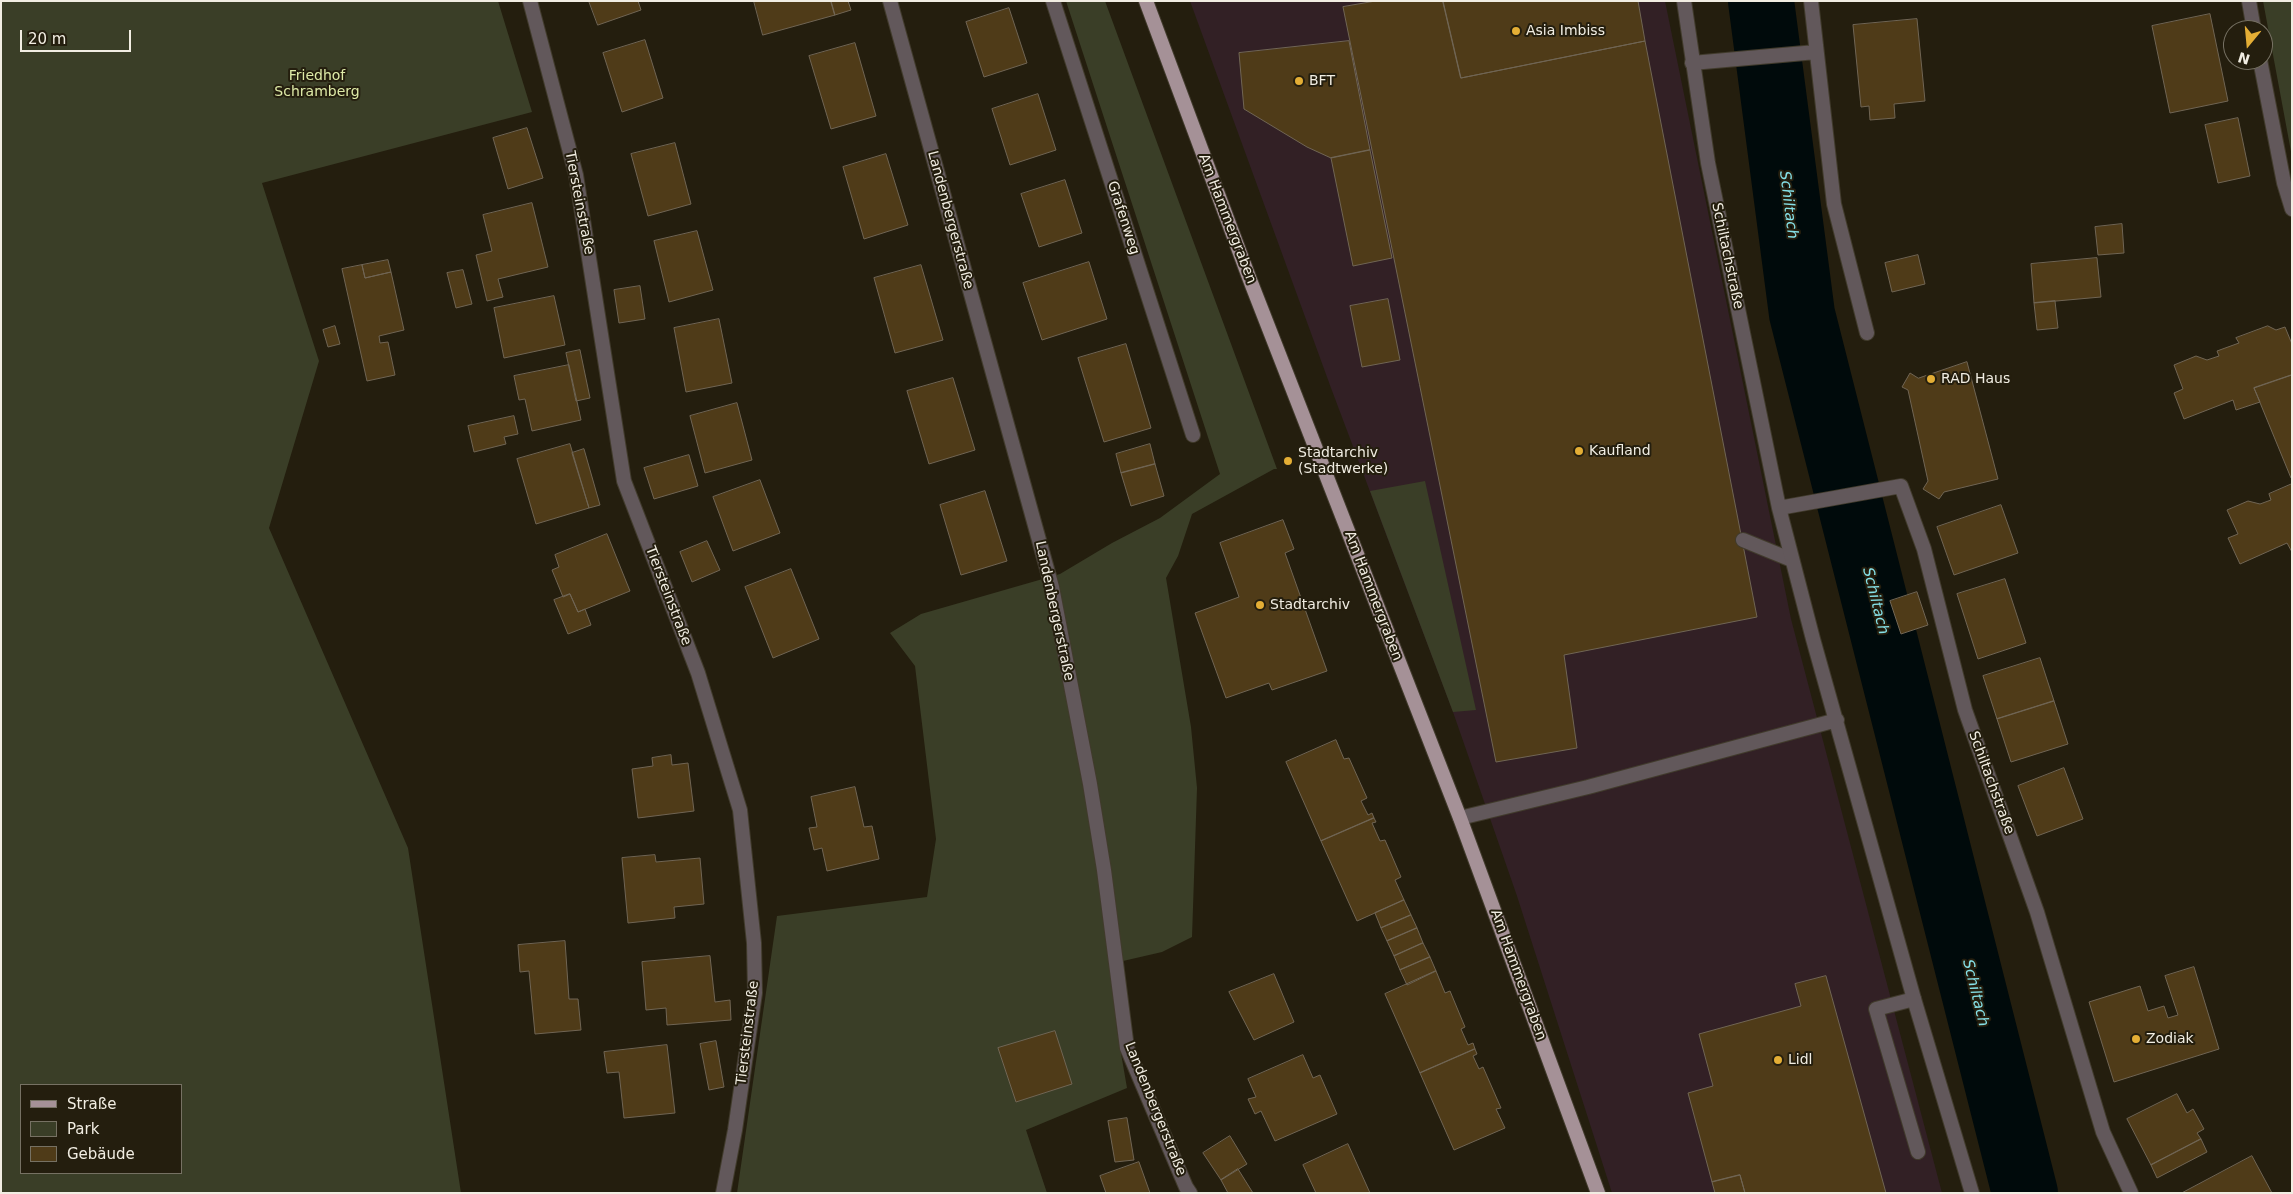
<!DOCTYPE html>
<html>
<head>
<meta charset="utf-8">
<style>
  body { margin:0 }
  #map { position:relative; width:2293px; height:1194px; overflow:hidden; background:#241e0e; font-family:"DejaVu Sans",sans-serif }
  canvas { display:block }
  .frame { position:absolute; inset:0; border:2px solid #f1ede2; pointer-events:none }
  .legend { position:absolute; left:20px; top:1084px; width:162px; height:90px; box-sizing:border-box; background:#241e0e; border:1px solid #767163; margin:0; padding:6px 9px; list-style:none; font-size:15px; color:#f1ede2 }
  .legend li { display:flex; align-items:center; gap:10px; height:25px }
  .legend b { width:25px; border:1px solid #767163 }
  .north { position:absolute; left:2223px; top:20px; width:50px; height:50px; box-sizing:border-box; background:#241e0e; border:1px solid #767163; border-radius:50%; rotate:197deg; font-size:14px; font-weight:700; line-height:20px; text-align:center; color:#f1ede2 }
  .north::after { content:''; display:block; margin:auto; width:18px; height:22px; background:#e4ae35; clip-path:polygon(50% 0,100% 100%,50% 72%,0 100%) }
  .scale { position:absolute; left:20px; top:30px; width:111px; height:22px; box-sizing:border-box; border:2px solid #f1ede2; border-top:0; padding-left:6px; font-size:15px; line-height:18px; white-space:nowrap; color:#f1ede2; -webkit-text-stroke:4px #241e0e; paint-order:stroke }
</style>
</head>
<body>
<div id="map">
<canvas width="2293" height="1194"></canvas>
<div class="frame"></div>
<ul class="legend">
<li><b style="height:6px;background:#a59197"></b>Straße</li>
<li><b style="height:14px;background:#3a3e27"></b>Park</li>
<li><b style="height:14px;background:#4f3b18"></b>Gebäude</li>
</ul>
<div class="north">N</div>
<div class="scale">20 m</div>
</div>
<script>
const context = document.querySelector('canvas').getContext('2d');
context.lineJoin = 'round';
function paint(path, color) { context.fillStyle = color; context.fill(path, 'evenodd'); }
function stroke(path, color, width, dash) { context.strokeStyle = color; context.lineWidth = width; context.lineCap = dash ? 'butt' : 'round'; context.setLineDash(dash || []); context.stroke(path); }
function write(font, color, halo, rows, align = 'center') {
  context.font = font + ' "DejaVu Sans",sans-serif'; context.lineWidth = 4; context.setLineDash([]); context.textBaseline = 'middle'; context.strokeStyle = halo; context.fillStyle = color; for (const [text, x, y, turn = 0] of rows) {
    context.save(); context.translate(x, y); context.rotate((+turn || 0) * Math.PI / 180); context.textAlign = isNaN(turn) ? turn : align; if (halo) context.strokeText(text, 0, 0); context.fillText(text, 0, 0); context.restore();
  }
}
paint(new Path2D(`
  M1190 1H1665L1791 619 1942 1193H1612L1517 896 1453 712 1331 388Z`), '#322025');
paint(new Path2D(`
  M1 1H498L532 112 262 183 319 361 269 528 408 848 461 1193H1ZM181 1085V1173H21V1085Z
  M1066 1H1105L1277 469H1274L1192 514 1178 556 1166 578 1191 727 1197 788 1192 937 1162 952 1110 964 1117 1030 1127 1088 1026 1130 1047 1193H737L777 916 927 897 936 839 915 666 890 633 921 614 1060 574 1112 543 1160 518 1220 474Z
  M2263 1H2292V157Z
  M1425 481 1476 710 1453 712 1370 491Z`), '#3a3e27');
stroke(new Path2D(`
  M1761 1 1802 314 2025 1193`), '#000a0b', 66);
const building = new Path2D(`
  M589 1H638L641 10 598 25Z
  M754 1H831L835 15 763 35Z
  M831 1H848L851 10 835 15Z
  M1376 1H1443L1461 78 1645 41 1757 617 1564 655 1577 748 1496 762 1343 7Z
  M1443 1H1638L1645 41 1461 78Z
  M1009 8 1027 63 984 77 966 22Z
  M2210 14 2228 101 2170 113 2152 26Z
  M1917 19 1925 101 1894 104 1895 118 1870 120 1869 106 1861 107 1853 25Z
  M645 40 663 98 622 112 603 53Z
  M1349 41 1370 150 1331 158 1307 147 1244 109 1239 53Z
  M855 43 876 116 831 129 809 56Z
  M1038 94 1056 150 1010 165 992 109Z
  M2238 118 2250 176 2218 183 2205 125Z
  M527 128 543 178 508 189 493 138Z
  M675 143 691 204 648 216 631 154Z
  M1370 150 1392 258 1353 266 1331 158Z
  M886 154 908 225 864 239 843 167Z
  M1065 180 1082 233 1039 247 1021 194Z
  M532 203 548 267 498 279 503 297 487 301 476 255 492 251 483 215Z
  M2122 224 2124 253 2098 255 2095 227Z
  M697 231 713 290 669 302 654 241Z
  M1918 255 1925 284 1892 292 1885 263Z
  M2097 258 2101 297 2034 303 2031 264Z
  M388 260 391 272 365 278 362 265Z
  M1089 262 1107 319 1042 340 1023 283Z
  M362 265 365 278 391 272 404 330 379 336 380 343 388 342 395 375 367 381 342 269Z
  M921 265 943 340 895 353 874 278Z
  M463 270 472 304 456 308 447 273Z
  M640 286 645 319 619 323 614 290Z
  M554 296 565 345 504 358 494 308Z
  M1388 299 1400 360 1362 367 1350 306Z
  M2055 301 2058 328 2037 330 2034 303Z
  M719 319 732 383 686 392 674 328Z
  M335 326 340 344 328 347 323 330Z
  M2268 326 2276 330 2285 327 2292 344V375L2254 388 2260 402 2236 410 2233 400 2184 419 2174 393 2183 389 2174 365 2196 356 2207 360 2219 356 2217 351 2239 343 2236 338Z
  M1126 344 1151 428 1104 442 1078 358Z
  M580 350 590 398 576 401 566 353Z
  M1967 362 1998 479 1944 492 1939 499 1923 489 1928 481 1908 390 1902 387 1910 373 1918 378Z
  M569 365 581 420 532 431 525 399 519 400 514 376Z
  M2292 375V478H2291L2254 388Z
  M953 378 975 450 929 464 907 391Z
  M737 403 752 460 705 473 690 416Z
  M514 416 518 434 504 437 506 444 474 452 468 426Z
  M570 444 589 508 536 524 517 459Z
  M1150 444 1155 464 1121 473 1116 454Z
  M584 449 600 505 589 508 572 453Z
  M689 455 698 486 654 499 644 468Z
  M1155 464 1164 496 1131 506 1121 473Z
  M760 480 780 533 733 551 713 497Z
  M2292 484V552L2287 543 2240 564 2228 538 2238 534 2227 510 2248 501 2260 504 2271 500 2269 494Z
  M985 491 1007 561 961 575 940 505Z
  M2001 505 2018 553 1954 575 1937 527Z
  M1283 520 1294 549 1285 553 1327 671 1272 690 1269 683 1226 698 1195 613 1239 597 1220 543Z
  M607 534 630 591 578 612 570 594 563 597 552 570 559 567 555 555Z
  M707 541 720 570 692 582 680 552Z
  M791 569 819 639 773 658 745 587Z
  M2005 579 2026 643 1978 659 1957 594Z
  M1917 592 1928 625 1901 634 1890 601Z
  M570 594 578 612 585 609 591 625 568 634 554 600Z
  M2040 658 2054 701 1997 719 1983 676Z
  M2054 701 2068 744 2011 762 1997 719Z
  M1336 740 1344 759 1349 758 1367 798 1361 801 1368 815 1372 813 1374 818 1321 841 1286 762Z
  M671 755 672 765 688 763 694 811 638 818 632 769 653 766 652 758Z
  M2064 768 2083 819 2037 836 2018 786Z
  M855 787 864 827 872 826 879 859 827 871 822 848 814 850 809 828 817 827 811 797Z
  M1374 818 1376 822 1372 823 1380 841 1385 840 1401 877 1395 880 1404 900 1357 921 1321 841Z
  M655 855 656 862 700 858 704 904 674 907 675 918 628 923 622 858Z
  M1404 900 1411 915 1381 928 1375 913Z
  M1411 915 1417 928 1387 941 1381 928Z
  M1417 928 1423 943 1394 956 1387 941Z
  M565 941 569 999H578L581 1030 535 1034 529 971 520 972 518 945Z
  M1423 943 1430 957 1400 970 1394 956Z
  M710 956 715 1002 730 1000 731 1020 667 1025 666 1008 646 1010 642 962Z
  M1430 957 1436 971 1407 985 1400 970Z
  M2194 967 2219 1049 2114 1082 2089 1002 2140 986 2148 1011 2164 1006 2168 1018 2178 1015 2165 976Z
  M1436 971 1445 993 1450 991 1465 1027 1461 1029 1468 1045 1473 1043 1475 1049 1420 1073 1385 994Z
  M1274 974 1294 1022 1254 1040 1229 992Z
  M1826 976 1886 1193H1745L1740 1175 1712 1182 1688 1093 1713 1086 1699 1034 1801 1006 1795 984Z
  M1055 1031 1072 1084 1016 1102 998 1048Z
  M716 1041 724 1087 709 1090 700 1044Z
  M667 1045 675 1113 624 1118 619 1072 607 1073 604 1052Z
  M1475 1049 1477 1054 1473 1056 1479 1069 1483 1067 1501 1108 1496 1109 1505 1128 1454 1150 1420 1073Z
  M1303 1055 1313 1078 1320 1075 1337 1114 1275 1141 1261 1111 1255 1114 1248 1099 1256 1097 1248 1079Z
  M2177 1094 2187 1113 2193 1109 2204 1129 2197 1133 2201 1139 2151 1165 2127 1119Z
  M1127 1118 1134 1160 1115 1162 1108 1121Z
  M1230 1136 1247 1164 1221 1180 1203 1153Z
  M2201 1139 2207 1152 2157 1178 2151 1165Z
  M1348 1144 1370 1193H1316L1303 1165Z
  M2252 1156 2272 1193H2182Z
  M1139 1162 1150 1193H1106L1100 1176Z
  M1238 1169 1253 1193H1228L1221 1180Z
  M1740 1175 1745 1193H1715L1712 1182Z`);
paint(building, '#4f3b18');
stroke(building, '#706554', 1);
const service = new Path2D(`
  M1811 1 1834 204 1867 333
  M1692 63 1816 52
  M1743 540 1792 560
  M1914 999 1876 1009 1918 1152`);
const minor = new Path2D(`
  M530 1 576 175 624 481 698 673 740 810 754 943 755 993 735 1130 723 1193
  M890 1 1052 587 1090 784 1104 870 1127 1048 1186 1187 1190 1193
  M1053 1 1193 435
  M1684 1 1708 163 1779 508 1813 639 1914 999 1972 1193
  M2249 1 2254 30
  M2260 60 2284 183 2292 209
  M1779 508 1901 486 1924 549 1965 710 2037 912 2103 1132 2131 1193
  M1460 818 1588 787 1837 720`);
const primary = new Path2D(`
  M1146 1 1250 280 1460 818 1598 1193`);
stroke(service, '#413b2c', 16);
stroke(minor, '#413b2c', 16);
stroke(primary, '#413b2c', 16);
stroke(service, '#62585b', 14);
stroke(minor, '#62585b', 14);
stroke(primary, '#a59197', 14);
for (const [x, y, r, color] of [
  [1516,31,5,"#e4ae35"],
  [1299,81,5,"#e4ae35"],
  [1931,379,5,"#e4ae35"],
  [1579,451,5,"#e4ae35"],
  [1288,461,5,"#e4ae35"],
  [1260,605,5,"#e4ae35"],
  [2136,1039,5,"#e4ae35"],
  [1778,1060,5,"#e4ae35"]
]) { const dot = new Path2D(); dot.arc(x, y, r, 0, 2 * Math.PI); context.fillStyle = color; context.fill(dot); stroke(dot, '#241e0e', 2); }
write('14px', '#f1ede2', '#241e0e', [
  ["Asia Imbiss",1526,31],
  ["BFT",1309,81],
  ["RAD Haus",1941,379],
  ["Kaufland",1589,451],
  ["Stadtarchiv",1298,453],
  ["(Stadtwerke)",1298,469],
  ["Stadtarchiv",1270,605],
  ["Zodiak",2146,1039],
  ["Lidl",1788,1060]
], 'left');
write('14px', '#deeaa7', '#241e0e', [
  ["Friedhof",317,76],
  ["Schramberg",317,92]
]);
write('14px', '#f1ede2', '#241e0e', [
  ["Tiersteinstraße",579,203,79],
  ["Grafenweg",1123,218,72],
  ["Am Hammergraben",1227,219,69],
  ["Landenbergerstraße",950,220,75],
  ["Schiltachstraße",1727,256,78],
  ["Tiersteinstraße",668,596,69],
  ["Am Hammergraben",1373,596,69],
  ["Landenbergerstraße",1054,611,78],
  ["Schiltachstraße",1991,783,70],
  ["Am Hammergraben",1518,975,70],
  ["Tiersteinstraße",748,1033,-83],
  ["Landenbergerstraße",1155,1109,68]
]);
write('italic 15px', '#86e1e8', '#241e0e', [
  ["Schiltach",1788,205,83],
  ["Schiltach",1875,601,76],
  ["Schiltach",1975,993,76]
]);
</script>
</body>
</html>
